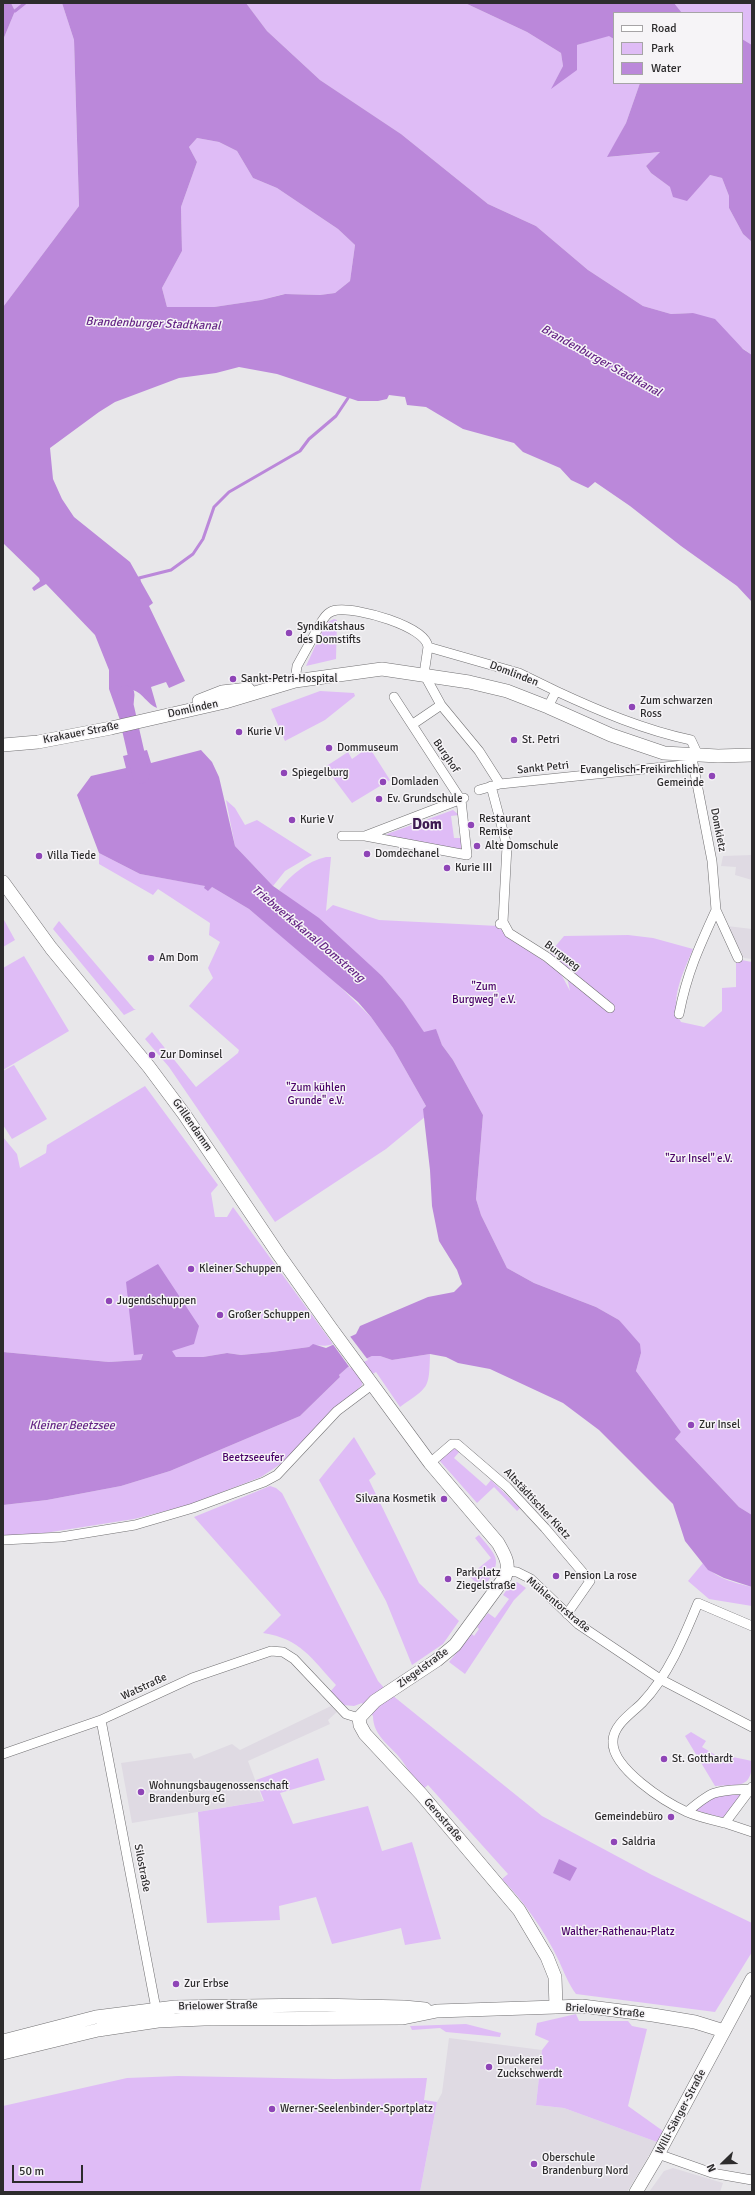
<!DOCTYPE html>
<html>
<head>
<meta charset="utf-8">
<style>
  body { margin:0 }
  #map { position:relative; width:755px; height:2195px; overflow:hidden; background:#e8e7ea; font-family:Signika,sans-serif }
  canvas { display:block }
  .frame { position:absolute; inset:0; border:4px solid #2d2c2d; pointer-events:none }
  .legend { position:absolute; left:613px; top:12px; width:130px; height:72px; box-sizing:border-box; background:#f6f4f7; border:1px solid #a6a4a6; margin:0; padding:5px 7px; list-style:none; font-size:12px; color:#2d2c2d }
  .legend li { display:flex; align-items:center; gap:8px; height:20px }
  .legend b { width:20px; border:1px solid #a6a4a6 }
  .north { position:absolute; left:703px; top:2143px; width:40px; height:40px; -webkit-text-stroke:3px #f6f4f7; paint-order:stroke; rotate:247deg; font-size:11px; font-weight:700; line-height:16px; text-align:center; color:#2d2c2d }
  .north::after { content:''; display:block; margin:auto; width:14px; height:18px; background:#2d2c2d; clip-path:polygon(50% 0,100% 100%,50% 72%,0 100%) }
  .scale { position:absolute; left:12px; top:2165px; width:71px; height:18px; box-sizing:border-box; border:2px solid #2d2c2d; border-top:0; padding-left:5px; font-size:12px; line-height:14px; white-space:nowrap; color:#2d2c2d; -webkit-text-stroke:3px #f6f4f7; paint-order:stroke }
</style>
</head>
<body>
<div id="map">
<canvas width="755" height="2195"></canvas>
<div class="frame"></div>
<ul class="legend">
<li><b style="height:5px;background:#fff"></b>Road</li>
<li><b style="height:11px;background:#dfbcf6"></b>Park</li>
<li><b style="height:11px;background:#bb88da"></b>Water</li>
</ul>
<div class="north">N</div>
<div class="scale">50 m</div>
</div>
<script>
const context = document.querySelector('canvas').getContext('2d');
context.lineJoin = 'round';
function paint(path, color) { context.fillStyle = color; context.fill(path, 'evenodd'); }
function stroke(path, color, width, dash) { context.strokeStyle = color; context.lineWidth = width; context.lineCap = dash ? 'butt' : 'round'; context.setLineDash(dash || []); context.stroke(path); }
function write(font, color, halo, rows, align = 'center') {
  context.font = font + ' Signika,sans-serif'; context.lineWidth = 3; context.setLineDash([]); context.textBaseline = 'middle'; context.strokeStyle = halo; context.fillStyle = color; for (const [text, x, y, turn = 0] of rows) {
    context.save(); context.translate(x, y); context.rotate((+turn || 0) * Math.PI / 180); context.textAlign = isNaN(turn) ? turn : align; if (halo) context.strokeText(text, 0, 0); context.fillText(text, 0, 0); context.restore();
  }
}
paint(new Path2D(`
  M752 855V880L735 875 736 867 721 866 723 856Z
  M727 926 752 929V959L744 958Z
  M331 1706 337 1712 328 1720 330 1724 248 1761 263 1801 132 1823 121 1763 191 1753 194 1759 232 1744 240 1750Z
  M449 2038 542 2050 536 2105 564 2108 657 2142 627 2192H420L437 2102 442 2093Z
  M673 2168 723 2183 720 2192H649L664 2171Z`), '#dfdae3');
paint(new Path2D(`
  M11 3H62L74 40 79 206 3 307V40L15 11Z
  M246 3H465L527 32 561 53 563 66 552 88 577 45 609 35 614 39V83H640L626 123 608 157 661 152 646 166 651 173 670 187 710 175 722 178 729 196V208L743 234 752 242V355L693 313 671 314 643 306 588 270 536 226 488 204 401 134 320 80 267 31Z
  M674 3H752V45L742 39V13H682Z
  M197 138 219 142 237 151 253 178 277 188 338 229 355 245 350 281 335 293 320 295 284 294 261 300 214 307H167L162 288 182 251 181 207 197 162 189 147Z
  M334 619 337 620 336 659 306 666 326 623Z
  M320 691 354 693 355 696 325 720 285 741 271 709Z
  M369 747 390 780 352 803 325 767 348 752 352 759Z
  M226 800 235 808 245 825 257 820 312 855 285 871 273 886 235 846Z
  M453 810 459 815 451 816 454 838H461L463 850 435 847V844L386 836 387 834Z
  M99 853 140 874 212 887 249 909 325 972 371 1017 393 1048 426 1106 423 1109 426 1116 386 1149 275 1222 169 1067 145 1039 152 1032 196 1087 238 1053 239 1050 189 1006 213 978 208 968 220 942 209 935 210 923 158 889 153 895 99 864Z
  M326 857H331L326 911 333 905 379 920 498 926 507 936 560 972 570 991 565 968 548 955 564 936 628 935 653 938 693 949C684 971 668 1001 681 1022L704 1027 722 1011V988L736 987V959L752 962V1515L739 1507 675 1439 681 1432 636 1371 641 1353 619 1320 596 1307 534 1283 507 1268 481 1215 476 1199 483 1115 453 1060 442 1045 436 1030 424 1033 403 1001 382 976 279 890C291 875 307 861 326 857Z
  M3 918 15 940 3 947Z
  M59 921 134 1009H136L124 1015 53 929Z
  M24 956 69 1031 3 1070V968Z
  M14 1065 47 1119 12 1139 3 1125V1071Z
  M145 1086 218 1185 211 1193 215 1217H227L233 1207 333 1344C325 1348 316 1343 309 1347L272 1352 241 1355 227 1353 203 1357H176L171 1351 134 1355 143 1354 142 1360 109 1362 3 1352V1137L17 1154 20 1168 46 1153 47 1145Z
  M430 1354C429 1390 429 1386 400 1407L376 1372 363 1380 362 1385 285 1461 261 1477 189 1505 134 1519 32 1535H3V1505L47 1500 121 1486 170 1471 300 1416 340 1377 339 1375 348 1367 372 1356H380L392 1360Z
  M354 1437 376 1474 369 1480 419 1583 459 1621 443 1644 412 1665 386 1601 319 1480Z
  M454 1448 460 1451 454 1458 486 1486 491 1480 520 1508 517 1511 494 1487 477 1503 439 1460Z
  M270 1486 276 1488 282 1493 378 1681 387 1691 542 1816 652 1875 752 1923V1952L715 2012 576 1994C568 1983 564 1972 559 1961 544 1930 525 1903 502 1879L508 1874 428 1785 422 1790C415 1780 409 1771 403 1762 392 1746 373 1737 373 1716L362 1703 354 1706 343 1705 330 1692 336 1685C311 1658 301 1639 263 1633L281 1615 194 1517Z
  M479 1535C500 1560 502 1560 483 1589L469 1576 491 1558 475 1538Z
  M703 1563C714 1578 735 1583 752 1587V1606L709 1599 688 1581Z
  M517 1582 526 1588 514 1600 465 1674 449 1662 472 1634 474 1636 479 1629 477 1627 488 1613 495 1618 509 1599 503 1595 508 1588Z
  M691 1732 706 1741 702 1747 729 1763 733 1757 752 1761C752 1790 738 1784 715 1786L685 1736Z
  M318 1758 325 1780 280 1793 293 1824 368 1806 382 1851 412 1842 441 1939 405 1945 401 1928 332 1944 316 1897 279 1906 280 1920 207 1923 198 1812 264 1801 256 1780Z
  M744 1793 724 1818 694 1810 717 1794Z
  M576 2014 579 2021H628L632 2026 647 2029 628 2106 663 2131 657 2142 564 2108 536 2105 542 2050 549 2041 535 2035 537 2023Z
  M466 2024 501 2033 500 2037 446 2032 440 2028 412 2030 410 2026Z
  M178 2076 335 2079 427 2078 424 2100 437 2102 420 2192H3V2106L127 2078Z`), '#dfbcf6');
paint(new Path2D(`
  M3 3H11L15 11 3 40Z
  M62 3H246L267 31 320 80 401 134 488 204 536 226 588 270 643 306 671 314 693 313 715 319 743 349 752 355V602L737 586 681 546 630 506 595 482 588 488 571 480 560 468 523 452 514 443 463 429 426 407 407 405 405 397 389 395 387 399 378 401H358L277 374 239 367 216 373 179 378 115 402 99 412 50 448 53 479 62 499 74 517 130 562 153 603 149 606 185 681 169 688 166 682 151 687 157 708C147 704 143 693 133 690L130 695 133 714 119 717 109 689V670L95 635 46 584 34 591 32 588 40 581 39 578 3 543V307L79 206 74 40ZM197 138 219 142 237 151 253 178 277 188 338 229 355 245 350 281 335 293 320 295 285 294 261 300 214 307H167L162 288 182 251 181 207 197 162 189 147Z
  M465 3H674L682 13H614V39L609 36 577 45V70L551 89 563 66 561 53 527 32Z
  M742 39 752 45V242L743 234 729 208V196L722 178 710 175 687 201 673 197 670 187 651 173 646 166 660 152 607 157 626 123 640 83H742Z
  M147 750 151 763 201 750 212 762 219 777 235 846 273 886 319 918 382 976 403 1001 424 1032 436 1029 442 1045 453 1060 483 1115 476 1199 481 1215 507 1268 534 1283 596 1307 619 1320 640 1344 641 1353 636 1371 681 1432 675 1439 739 1507 752 1515V1587L724 1578 708 1570 685 1541 673 1504 599 1430 563 1403 490 1369 458 1363 446 1357 430 1354 392 1360 380 1356H372L348 1367 339 1375 340 1377 300 1416 170 1471 121 1486 47 1500 3 1505V1352L109 1362 141 1360 143 1354 134 1355 126 1282 158 1264 199 1326 194 1344 172 1351 176 1357H203L227 1353 241 1355 272 1352 309 1347 313 1344 326 1348 356 1334 360 1326 428 1297 454 1292 462 1284 457 1270 439 1241 432 1206 430 1170 423 1109 426 1106 393 1048 371 1017 358 1002 249 909 212 887 208 891 204 888 205 886 140 874 99 853 77 795 91 776 126 768 123 756Z
  M559 1859 577 1868 570 1881 553 1873Z`), '#bb88da');
paint(new Path2D(`
  M349 1335 368 1360 350 1368 332 1343Z`), '#e8e7ea');
stroke(new Path2D(`
  M11 11H15L25 3
  M139 582V578L171 570 193 554 203 539 214 507 229 492 300 451 309 439 336 416 348 398`), '#bb88da', 3);
stroke(new Path2D(`
  M126 694 125 705 141 775`), '#bb88da', 17);
const street = new Path2D(`
  M295 681 297 666 322 621C326 615 329 611 337 610 356 607 426 626 428 647
  M556 691C599 711 644 730 691 740L698 755
  M413 724 441 705
  M692 758 712 861 716 910 738 958
  M500 784 479 751 441 705 424 674 428 647 519 673 556 691 548 707
  M491 786 507 846 503 922 500 924
  M479 790 500 784 693 764
  M342 836H365L464 798
  M365 836 467 855 461 800 394 697
  M503 922 509 933 547 957 610 1008
  M679 1014C687 973 699 947 716 910
  M430 1463 452 1444H457L507 1487 545 1528 590 1581 567 1614
  M3 1540 61 1537 135 1525 193 1508 264 1482 277 1475 337 1411 373 1384
  M508 1571 517 1572 531 1579 578 1624 660 1679 752 1727
  M752 1626 698 1603C684 1637 668 1676 642 1703 632 1713 613 1725 613 1741 611 1768 665 1802 687 1812 698 1817 712 1820 725 1823L752 1787
  M101 1720 157 2014
  M3 1754 101 1720 192 1678 271 1651 283 1652 294 1659 346 1714 359 1718
  M687 1812C714 1789 715 1791 750 1789
  M725 1823 752 1832
  M658 2154 712 2173 752 2180`);
const secondary = new Path2D(`
  M199 701 222 692 248 689
  M3 745 38 742 111 728 225 702 295 681 382 669 469 682 507 691 548 707 611 735 664 753 718 756 752 755
  M3 882 51 948 149 1067 184 1114 279 1255 330 1327 430 1463 498 1543C504 1554 511 1564 505 1577L455 1645 437 1660 375 1701 359 1718 360 1725 365 1734 421 1794 519 1910 547 1957 555 1977 556 2007
  M3 2041 96 2017 175 2007 316 2005 404 2007 425 2009
  M3 2053 98 2030 158 2021 204 2019 403 2018 437 2011 556 2007 582 2006 653 2015 695 2022 724 2031
  M636 2192 655 2160 752 1979`);
stroke(street, '#727173', 10);
stroke(secondary, '#727173', 14);
stroke(street, '#fff', 9);
stroke(secondary, '#fff', 13);
for (const [x, y, r, color] of [
  [289,633,4,"#8f45b7"],
  [233,679,4,"#8f45b7"],
  [632,707,4,"#8f45b7"],
  [239,732,4,"#8f45b7"],
  [514,740,4,"#8f45b7"],
  [329,748,4,"#8f45b7"],
  [284,773,4,"#8f45b7"],
  [712,776,4,"#8f45b7"],
  [383,782,4,"#8f45b7"],
  [379,799,4,"#8f45b7"],
  [292,820,4,"#8f45b7"],
  [471,825,4,"#8f45b7"],
  [477,846,4,"#8f45b7"],
  [367,854,4,"#8f45b7"],
  [39,856,4,"#8f45b7"],
  [447,868,4,"#8f45b7"],
  [151,958,4,"#8f45b7"],
  [152,1055,4,"#8f45b7"],
  [191,1269,4,"#8f45b7"],
  [109,1301,4,"#8f45b7"],
  [220,1315,4,"#8f45b7"],
  [691,1425,4,"#8f45b7"],
  [444,1499,4,"#8f45b7"],
  [556,1576,4,"#8f45b7"],
  [448,1579,4,"#8f45b7"],
  [664,1759,4,"#8f45b7"],
  [141,1792,4,"#8f45b7"],
  [671,1817,4,"#8f45b7"],
  [614,1842,4,"#8f45b7"],
  [176,1984,4,"#8f45b7"],
  [489,2067,4,"#8f45b7"],
  [272,2109,4,"#8f45b7"],
  [534,2164,4,"#8f45b7"]
]) { const dot = new Path2D(); dot.arc(x, y, r, 0, 2 * Math.PI); context.fillStyle = color; context.fill(dot); stroke(dot, '#f6f4f7', 1.5); }
write('11px', '#2d2c2d', '#f6f4f7', [
  ["Syndikatshaus",297,627],
  ["des Domstifts",297,640],
  ["Sankt-Petri-Hospital",241,679],
  ["Zum schwarzen",640,701],
  ["Ross",640,714],
  ["Kurie VI",247,732],
  ["St. Petri",522,740],
  ["Dommuseum",337,748],
  ["Evangelisch-Freikirchliche",704,770,"right"],
  ["Gemeinde",704,783,"right"],
  ["Spiegelburg",292,773],
  ["Domladen",391,782],
  ["Ev. Grundschule",387,799],
  ["Restaurant",479,819],
  ["Remise",479,832],
  ["Kurie V",300,820],
  ["Alte Domschule",485,846],
  ["Domdechanel",375,854],
  ["Villa Tiede",47,856],
  ["Kurie III",455,868],
  ["Am Dom",159,958],
  ["Zur Dominsel",160,1055],
  ["Kleiner Schuppen",199,1269],
  ["Jugendschuppen",117,1301],
  ["Großer Schuppen",228,1315],
  ["Zur Insel",699,1425],
  ["Silvana Kosmetik",436,1499,"right"],
  ["Parkplatz",456,1573],
  ["Ziegelstraße",456,1586],
  ["Pension La rose",564,1576],
  ["St. Gotthardt",672,1759],
  ["Wohnungsbaugenossenschaft",149,1786],
  ["Brandenburg eG",149,1799],
  ["Gemeindebüro",663,1817,"right"],
  ["Saldria",622,1842],
  ["Zur Erbse",184,1984],
  ["Druckerei",497,2061],
  ["Zuckschwerdt",497,2074],
  ["Werner-Seelenbinder-Sportplatz",280,2109],
  ["Oberschule",542,2158],
  ["Brandenburg Nord",542,2171]
], 'left');
write('11px', '#2d2c2d', '#f6f4f7', [
  ["Domlinden",514,674,21],
  ["Domlinden",193,709,-12],
  ["Krakauer Straße",81,733,-11],
  ["Burghof",446,756,56],
  ["Sankt Petri",543,768,-6],
  ["Domkietz",718,830,79],
  ["Burgweg",562,956,37],
  ["Grillendamm",192,1125,55],
  ["Altstädtischer Kietz",537,1504,47],
  ["Mühlentorstraße",558,1605,40],
  ["Ziegelstraße",423,1668,-36],
  ["Watstraße",144,1687,-25],
  ["Gerostraße",443,1820,49],
  ["Silostraße",142,1868,79],
  ["Brielower Straße",218,2006,-1],
  ["Brielower Straße",605,2011,5],
  ["Willi-Sänger-Straße",681,2112,-62]
]);
write('11px', '#490067', '#f6f4f7', [
  ["\"Zum",484,987],
  ["Burgweg\" e.V.",484,1000],
  ["\"Zum kühlen",316,1088],
  ["Grunde\" e.V.",316,1101],
  ["\"Zur Insel\" e.V.",699,1159],
  ["Beetzseeufer",253,1458],
  ["Walther-Rathenau-Platz",618,1932]
]);
write('italic 12px', '#652585', '#f6f4f7', [
  ["Brandenburger Stadtkanal",153,324,2],
  ["Brandenburger Stadtkanal",601,361,29],
  ["Triebwerkskanal Domstreng",308,934,40],
  ["Kleiner Beetzsee",72,1426]
]);
write('bold 15px', '#3e1b52', '#f6f4f7', [
  ["Dom",427,825]
]);
</script>
</body>
</html>
